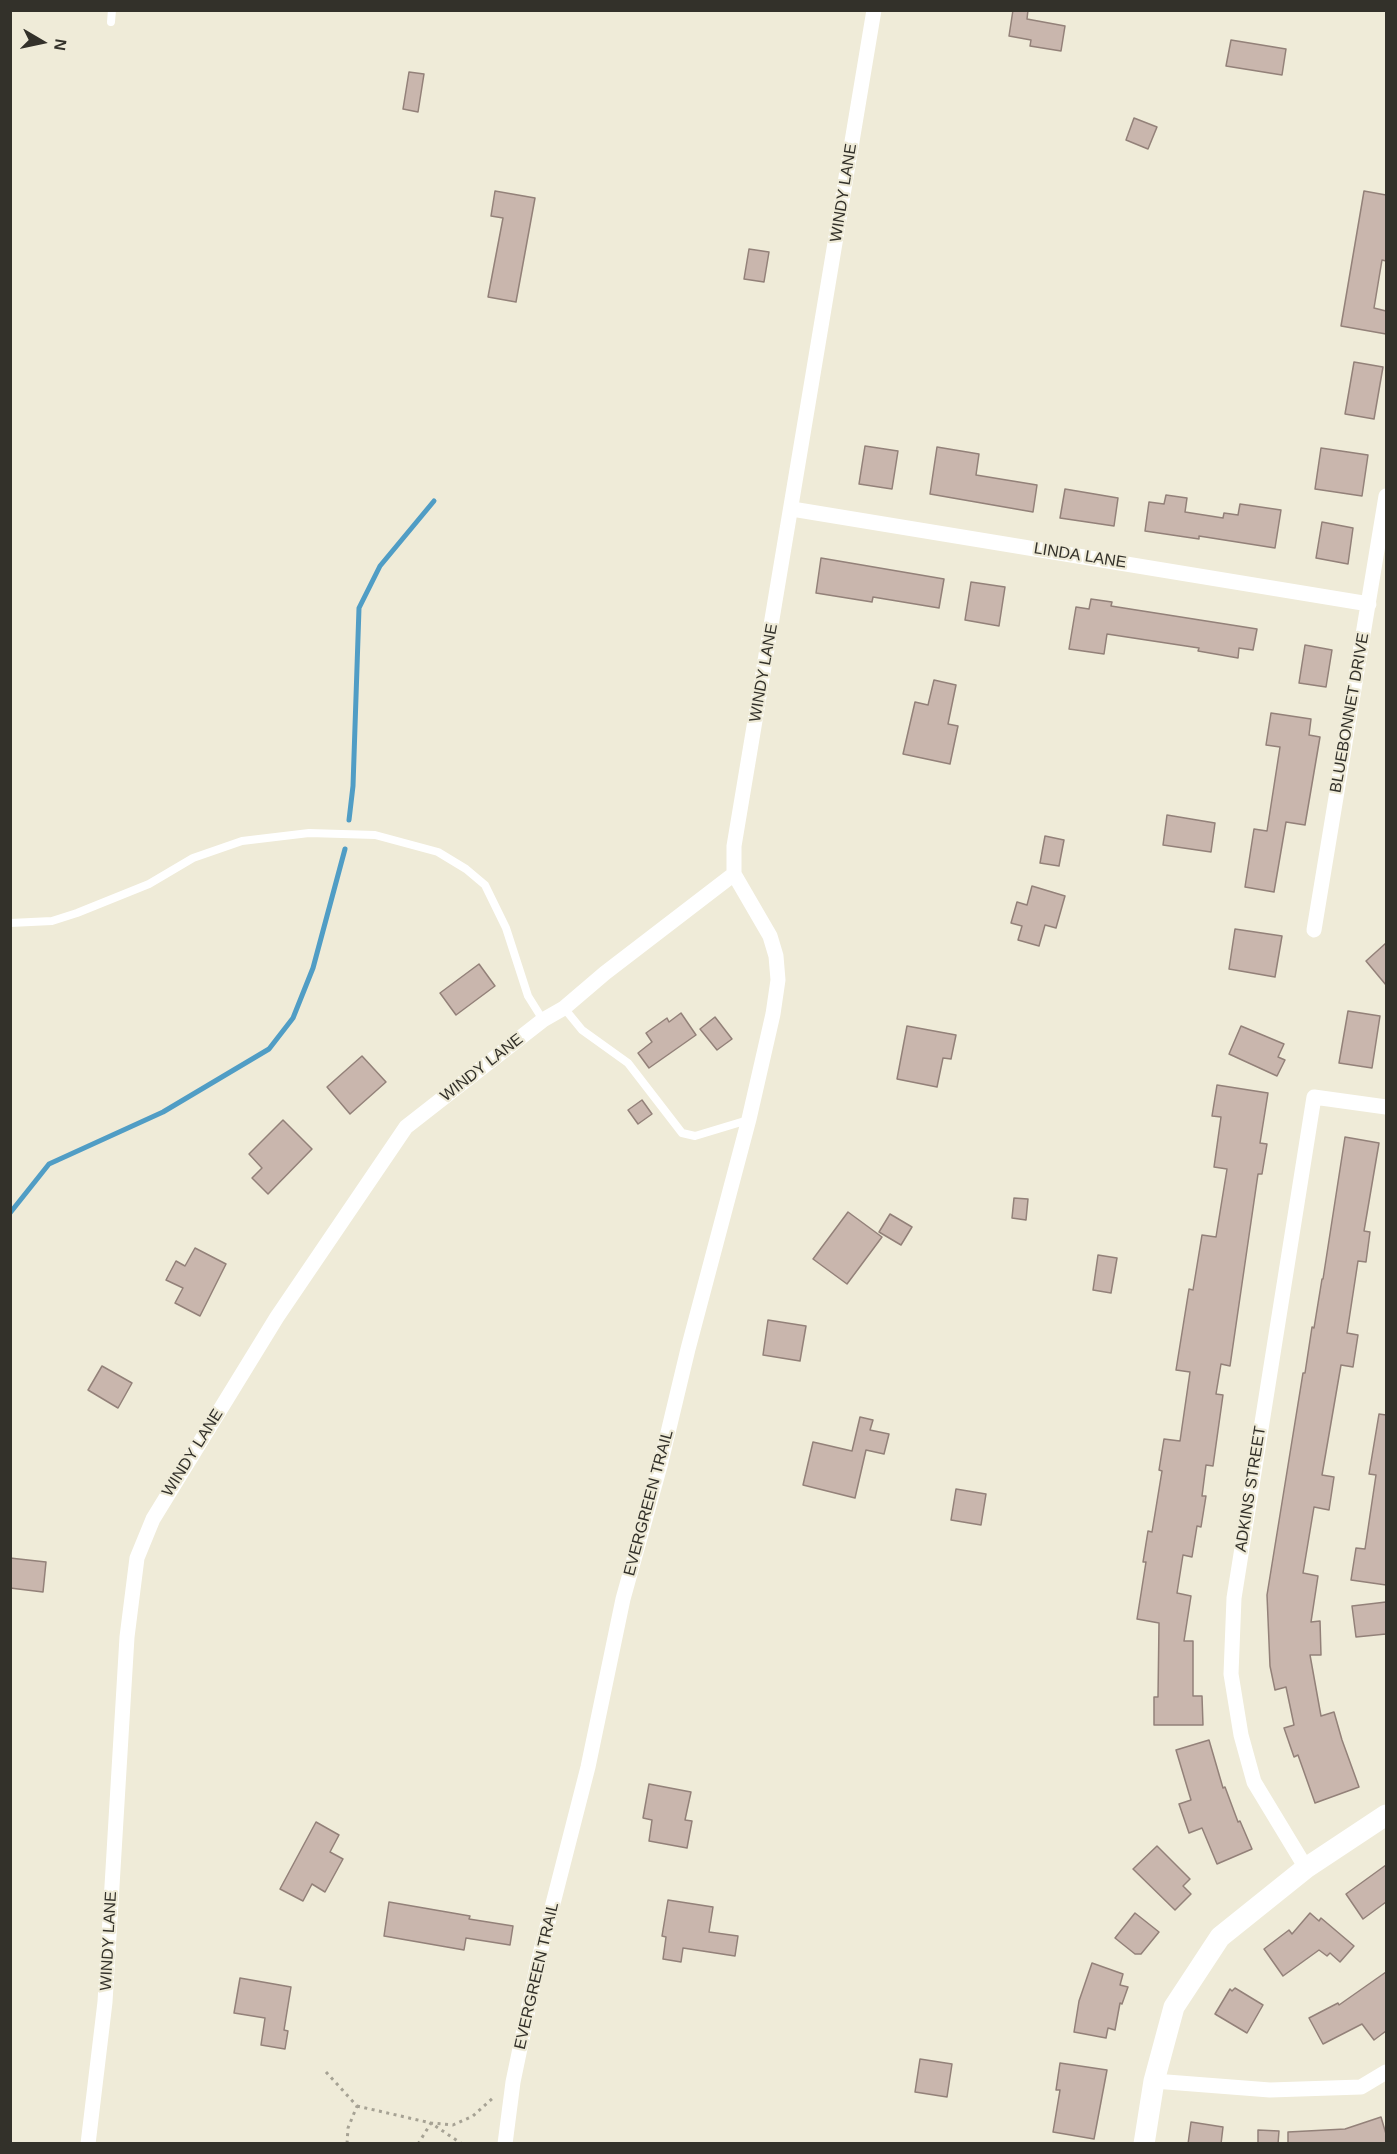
<!DOCTYPE html>
<html>
<head>
<meta charset="utf-8">
<style>
  body { margin:0 }
  #map { position:relative; width:1397px; height:2154px; overflow:hidden; background:#efebd8; font-family:Helvetica,sans-serif }
  canvas { display:block }
  .frame { position:absolute; inset:0; border:12px solid #33312a; pointer-events:none }
  .north { position:absolute; left:12px; top:12px; width:60px; height:60px; -webkit-text-stroke:4px #efebd8; paint-order:stroke; rotate:99deg; font-size:16px; font-weight:700; line-height:24px; text-align:center; color:#33312a }
  .north::after { content:''; display:block; margin:auto; width:21px; height:27px; background:#33312a; clip-path:polygon(50% 0,100% 100%,50% 72%,0 100%) }
</style>
</head>
<body>
<div id="map">
<canvas width="1397" height="2154"></canvas>
<div class="frame"></div>
<div class="north">N</div>
</div>
<script>
const context = document.querySelector('canvas').getContext('2d');
context.lineJoin = 'round';
function stroke(path, color, width, dash) { context.strokeStyle = color; context.lineWidth = width; context.lineCap = dash ? 'butt' : 'round'; context.setLineDash(dash || []); context.stroke(path); }
function paint(path, color) { context.fillStyle = color; context.fill(path, 'evenodd'); }
function write(font, color, halo, rows, align = 'center') {
  context.font = font + ' Helvetica,sans-serif'; context.lineWidth = 4.5; context.setLineDash([]); context.textBaseline = 'middle'; context.strokeStyle = halo; context.fillStyle = color; for (const [text, x, y, turn = 0] of rows) {
    context.save(); context.translate(x, y); context.rotate((+turn || 0) * Math.PI / 180); context.textAlign = isNaN(turn) ? turn : align; if (halo) context.strokeText(text, 0, 0); context.fillText(text, 0, 0); context.restore();
  }
}
stroke(new Path2D(`
  M349 820 353 786 359 608 380 566 434 501
  M10 1213 49 1164 163 1112 269 1049 293 1018 313 968 345 849`), '#509dc5', 5);
const building = new Path2D(`
  M1013 10H1028L1027 19 1065 26 1061 51 1030 46 1031 40 1009 36Z
  M1231 40 1286 49 1282 75 1226 66Z
  M409 72 424 74 418 112 403 109Z
  M1134 118 1157 127 1148 149 1126 140Z
  M495 191 535 198 516 302 488 297 503 218 491 216Z
  M1364 191 1386 195V261L1382 260 1374 308 1386 311V334L1341 326Z
  M749 249 769 252 764 282 744 279Z
  M1354 362 1383 367 1374 419 1345 414Z
  M865 446 898 451 892 489 859 484Z
  M937 447 979 454 976 475 1037 485 1033 512 930 494Z
  M1321 448 1368 455 1362 496 1315 489Z
  M1065 489 1118 498 1114 526 1060 518Z
  M1166 495 1187 498 1185 512 1223 518 1224 513 1238 515 1240 504 1281 510 1275 548 1199 536V539L1145 531 1149 502 1164 504Z
  M1322 522 1353 528 1348 564 1316 558Z
  M821 558 944 579 939 608 873 597 872 602 816 593Z
  M971 582 1005 587 999 626 965 620Z
  M1091 599 1112 602 1111 606 1257 629 1253 650 1239 648 1238 658 1198 651 1199 648 1107 634 1104 654 1069 649 1076 607 1089 609Z
  M1305 645 1332 650 1326 687 1299 683Z
  M934 680 956 685 948 724 958 726 950 764 903 754 915 702 928 705Z
  M1271 713 1311 719 1309 735 1320 737 1305 825 1286 822 1274 892 1245 887 1254 829 1267 831 1280 747 1266 745Z
  M1167 815 1215 823 1211 852 1163 845Z
  M1045 836 1064 840 1059 866 1040 863Z
  M1032 886 1065 896 1056 928 1045 925 1039 946 1018 940 1022 926 1011 923 1017 902 1027 905Z
  M1235 929 1282 936 1275 977 1229 969Z
  M1386 943V985L1366 961Z
  M479 964 495 986 456 1015 440 993Z
  M1348 1011 1380 1016 1372 1068 1339 1063Z
  M681 1013 696 1035 649 1068 638 1053 652 1042 646 1033 667 1018 669 1022Z
  M715 1017 732 1039 717 1050 700 1029Z
  M907 1026 956 1035 951 1059 943 1058 937 1087 897 1079Z
  M1241 1026 1284 1044 1278 1057 1285 1060 1277 1076 1229 1054Z
  M362 1056 386 1082 350 1114 327 1087Z
  M1217 1085 1268 1093 1260 1143 1267 1144 1262 1174H1258L1230 1366 1221 1364 1216 1394 1223 1395 1213 1466 1206 1465 1202 1496H1206L1201 1527 1197 1526 1192 1557 1183 1555 1177 1593 1191 1596 1184 1641H1193V1696H1202L1203 1725H1154V1697H1158L1159 1623 1137 1619 1146 1562H1143L1148 1531 1152 1532 1162 1471 1159 1470 1164 1439 1180 1441 1190 1372 1176 1370 1189 1289 1193 1290 1202 1235 1216 1237 1227 1169 1214 1167 1221 1117 1212 1116Z
  M642 1100 652 1114 638 1124 628 1110Z
  M283 1120 312 1149 268 1194 252 1178 262 1168 249 1154Z
  M1345 1137 1379 1143 1364 1231 1370 1232 1366 1262 1358 1261 1347 1333 1358 1335 1353 1367 1341 1365 1322 1475 1334 1477 1329 1510 1314 1507 1303 1573 1318 1576 1311 1622 1320 1621 1321 1655H1310L1321 1716 1334 1712 1342 1740 1359 1787 1315 1803 1298 1755 1294 1757 1284 1728 1294 1725 1286 1687 1275 1690 1270 1666 1267 1595 1303 1373H1305L1312 1327 1314 1328 1322 1279H1323Z
  M1014 1198 1028 1199 1026 1220 1012 1218Z
  M848 1212 882 1237 847 1284 813 1259Z
  M890 1214 912 1227 901 1245 879 1232Z
  M195 1248 226 1264 200 1316 175 1303 183 1288 166 1280 176 1261 185 1266Z
  M1098 1255 1117 1258 1111 1293 1093 1290Z
  M768 1320 806 1326 800 1361 763 1355Z
  M102 1366 132 1383 118 1408 88 1390Z
  M1379 1414 1386 1415V1585L1351 1580 1356 1548 1365 1549 1376 1475 1369 1474Z
  M860 1417 873 1420 870 1430 889 1434 884 1454 866 1450 855 1498 803 1485 813 1442 852 1451Z
  M956 1489 986 1494 981 1525 951 1520Z
  M10 1558 46 1562 43 1592 10 1588Z
  M1386 1602V1634L1356 1637 1352 1606Z
  M1209 1740 1223 1788 1225 1787 1238 1822 1240 1821 1252 1849 1217 1864 1202 1828 1189 1833 1179 1804 1191 1800 1176 1750Z
  M649 1784 691 1792 685 1820 692 1821 687 1848 649 1841 652 1820 643 1818Z
  M316 1822 339 1835 330 1852 343 1859 325 1892 312 1884 303 1901 280 1889Z
  M1157 1846 1190 1879 1183 1886 1191 1894 1175 1910 1133 1869Z
  M1386 1865V1902L1363 1919 1346 1894Z
  M668 1900 713 1907 709 1932 738 1936 735 1956 683 1948 681 1962 663 1959 666 1937 662 1936Z
  M389 1902 470 1916 469 1919 513 1926 510 1945 466 1938 464 1950 384 1936Z
  M1135 1913 1159 1932 1141 1954H1135L1115 1938Z
  M1310 1913 1319 1921 1321 1918 1354 1946 1340 1962 1330 1953 1327 1956 1319 1950 1283 1976 1264 1949 1289 1930 1292 1934Z
  M1092 1963 1123 1974 1120 1985 1128 1987 1122 2004 1120 2003 1115 2030 1108 2028 1106 2038 1074 2032 1079 2001Z
  M1386 1972V2031L1374 2040 1362 2024 1323 2044 1309 2018 1338 2003 1339 2005Z
  M240 1978 291 1987 284 2030 288 2031 285 2049 261 2045 265 2018 234 2013Z
  M1235 1988 1263 2005 1247 2033 1215 2014 1230 1989 1232 1991Z
  M920 2059 952 2064 947 2097 915 2092Z
  M1060 2063 1107 2070 1094 2139 1053 2132 1060 2090H1056Z
  M1381 2117 1386 2134V2144H1288V2132L1345 2129Z
  M1191 2122 1223 2127 1221 2144H1188Z
  M1258 2130 1279 2131 1278 2144H1258Z`);
paint(building, '#c9b6ad');
stroke(building, '#938179', 1.5);
stroke(new Path2D(`
  M326 2072 357 2106 348 2128 347 2144
  M357 2106 431 2123 453 2125 473 2116 495 2096
  M418 2144 431 2123 462 2144`), '#a6a294', 3, [3, 4.5]);
stroke(new Path2D(`
  M111 22 112 10
  M10 923 52 921 77 913 149 884 193 858 242 841 309 833 375 835 438 852 466 869 485 885 506 928 528 996 543 1020
  M564 1008 582 1030 628 1063 682 1133 695 1136 748 1120`), '#fff', 8);
stroke(new Path2D(`
  M792 509 1369 604
  M1314 930 1386 496
  M1306 1868 1254 1782 1241 1735 1231 1674 1234 1598 1314 1097 1386 1107
  M1154 2081 1270 2090 1361 2087 1386 2072
  M88 2144 105 2002 127 1637 137 1558 153 1519 277 1317 406 1127 543 1020 564 1008 605 973 734 874V846L874 10
  M505 2144 513 2082 538 1962 588 1767 623 1599 660 1466 688 1349 749 1119 773 1014 778 980 776 956 770 936 734 874`), '#fff', 15);
stroke(new Path2D(`
  M1144 2144 1154 2081 1174 2007 1220 1937 1306 1868 1386 1815`), '#fff', 21);
write('16px', '#33312a', '#efebd8', [
  ["WINDY LANE",844,193,-81],
  ["LINDA LANE",1080,556,9],
  ["WINDY LANE",764,673,-80],
  ["BLUEBONNET DRIVE",1350,713,-80],
  ["WINDY LANE",482,1068,-38],
  ["WINDY LANE",193,1453,-58],
  ["ADKINS STREET",1251,1489,-81],
  ["EVERGREEN TRAIL",649,1503,-75],
  ["WINDY LANE",109,1941,-87],
  ["EVERGREEN TRAIL",537,1976,-77]
]);
</script>
</body>
</html>
